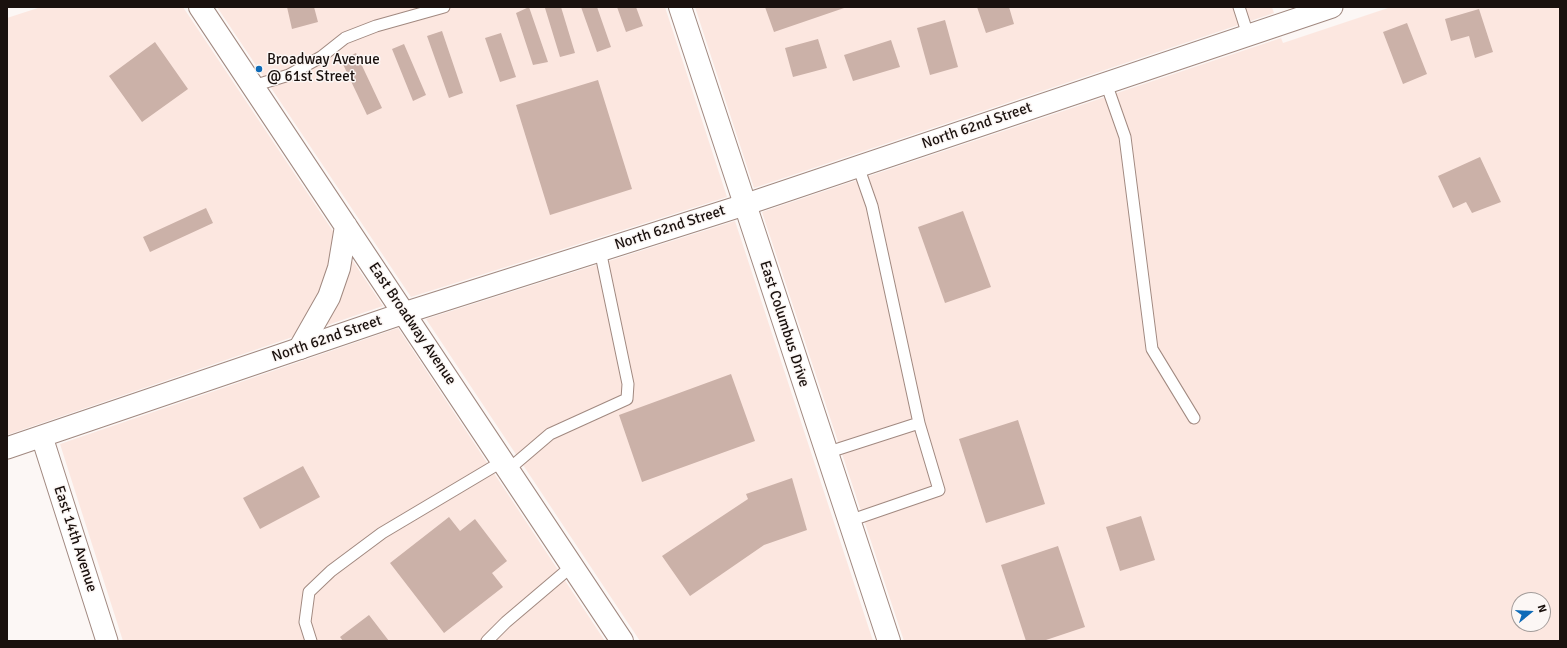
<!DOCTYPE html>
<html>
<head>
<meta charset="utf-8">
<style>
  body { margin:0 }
  #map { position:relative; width:1567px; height:648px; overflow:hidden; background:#fcf7f5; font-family:Signika,sans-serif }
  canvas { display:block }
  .frame { position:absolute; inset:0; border:8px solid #1a110e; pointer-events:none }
  .north { position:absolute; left:1511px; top:592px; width:40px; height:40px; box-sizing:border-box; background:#fcf7f5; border:1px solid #a29b99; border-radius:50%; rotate:72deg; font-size:11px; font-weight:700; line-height:16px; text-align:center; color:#1a110e }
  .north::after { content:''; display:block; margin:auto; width:14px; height:18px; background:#0e6bb8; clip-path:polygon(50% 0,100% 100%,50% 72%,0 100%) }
</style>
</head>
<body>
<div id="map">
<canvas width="1567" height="648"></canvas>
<div class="frame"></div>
<div class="north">N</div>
</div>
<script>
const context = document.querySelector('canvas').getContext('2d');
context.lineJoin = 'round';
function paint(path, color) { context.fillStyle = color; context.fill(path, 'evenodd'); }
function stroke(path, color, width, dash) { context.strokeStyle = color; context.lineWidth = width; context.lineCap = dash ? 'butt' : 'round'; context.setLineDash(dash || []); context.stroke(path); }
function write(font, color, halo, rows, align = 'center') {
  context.font = font + ' Signika,sans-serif'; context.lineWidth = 3; context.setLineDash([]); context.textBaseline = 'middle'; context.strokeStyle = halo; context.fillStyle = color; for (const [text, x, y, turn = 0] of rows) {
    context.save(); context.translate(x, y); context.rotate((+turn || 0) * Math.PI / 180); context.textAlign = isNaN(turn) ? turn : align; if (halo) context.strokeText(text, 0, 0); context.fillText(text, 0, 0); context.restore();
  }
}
paint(new Path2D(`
  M41 7H183L383 306 7 435V18Z
  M217 7H665L727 197 411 297Z
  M695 7H1272L1274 13 754 188Z
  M1391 7H1560V641H904L762 212 1281 38 1283 43ZM1519 600H1543V624H1519Z
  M735 221 873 641H640L426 319Z
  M398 328 605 641H123L60 444Z`), '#fce7e0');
paint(new Path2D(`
  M287 7H314L318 22 292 29Z
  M529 7 548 62 533 65 516 13Z
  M547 7H561L575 53 560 57 545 8Z
  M581 7H597L611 47 597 52Z
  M617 7H636L643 26 626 32Z
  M765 7H847L774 32Z
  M977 7H1009L1014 24 986 33Z
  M1479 9 1493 52 1475 58 1469 36 1451 41 1445 19Z
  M945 20 958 67 930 75 917 28Z
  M1407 23 1427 74 1403 84 1383 32Z
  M442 31 463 93 449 98 427 36Z
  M501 33 516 77 500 82 485 38Z
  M818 39 827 68 793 77 785 48Z
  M891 40 900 67 853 81 844 55Z
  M155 42 188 89 142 122 109 76Z
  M404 44 426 95 413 101 392 49Z
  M356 53 382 108 367 115 341 60Z
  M598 80 632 189 550 215 516 105Z
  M1480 157 1501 202 1472 213 1466 202 1453 208 1438 176Z
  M206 208 213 223 150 252 143 237Z
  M963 211 991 287 945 303 918 227Z
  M731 374 755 441 642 482 619 415Z
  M1018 420 1045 504 986 523 959 439Z
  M303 466 320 497 260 529 243 498Z
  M792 478 807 530 764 545 690 596 662 556 748 499 746 494Z
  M1141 516 1155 560 1120 571 1106 527Z
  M449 517 460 531 475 519 507 561 492 573 503 587 444 633 390 563Z
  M1058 546 1085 627 1043 641H1026L1001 565Z
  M369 615 389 641H343L340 637Z`), '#cbb1a8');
const service = new Path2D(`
  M1239 7 1248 35
  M1106 83 1125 137 1152 349 1194 418
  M253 86 289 75 321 57 345 38 376 26 444 7
  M858 166 872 206 919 423
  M826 453 919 423 939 490 849 521
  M509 469 550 434 627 399 628 384 600 250
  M311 641 305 622 309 592 331 571 382 533 503 461
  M487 641 506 622 572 566`);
const minor = new Path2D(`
  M42 437 107 641
  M7 448 404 313 744 205 1332 7`);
const tertiary = new Path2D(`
  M200 7 622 641
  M300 348 329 297 339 268 346 226`);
const secondary = new Path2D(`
  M680 7 889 641`);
stroke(service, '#a18980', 13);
stroke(minor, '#a18980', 23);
stroke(tertiary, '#a18980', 24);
stroke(secondary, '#a18980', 24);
stroke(service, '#fff', 11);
stroke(minor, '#fff', 21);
stroke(tertiary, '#fff', 22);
stroke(secondary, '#fff', 22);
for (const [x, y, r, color] of [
  [259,69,4,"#0e6bb8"]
]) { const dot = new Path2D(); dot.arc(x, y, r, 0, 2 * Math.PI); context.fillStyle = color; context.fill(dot); stroke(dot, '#fcf7f5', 1.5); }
write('15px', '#1a110e', '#fcf7f5', [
  ["Broadway Avenue",267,60],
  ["@ 61st Street",267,77]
], 'left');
write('15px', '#1a110e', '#fcf7f5', [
  ["North 62nd Street",977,126,-19],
  ["North 62nd Street",670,228,-18],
  ["East Broadway Avenue",412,324,56],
  ["East Columbus Drive",784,324,72],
  ["North 62nd Street",327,339,-19],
  ["East 14th Avenue",75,539,72]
]);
</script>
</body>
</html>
